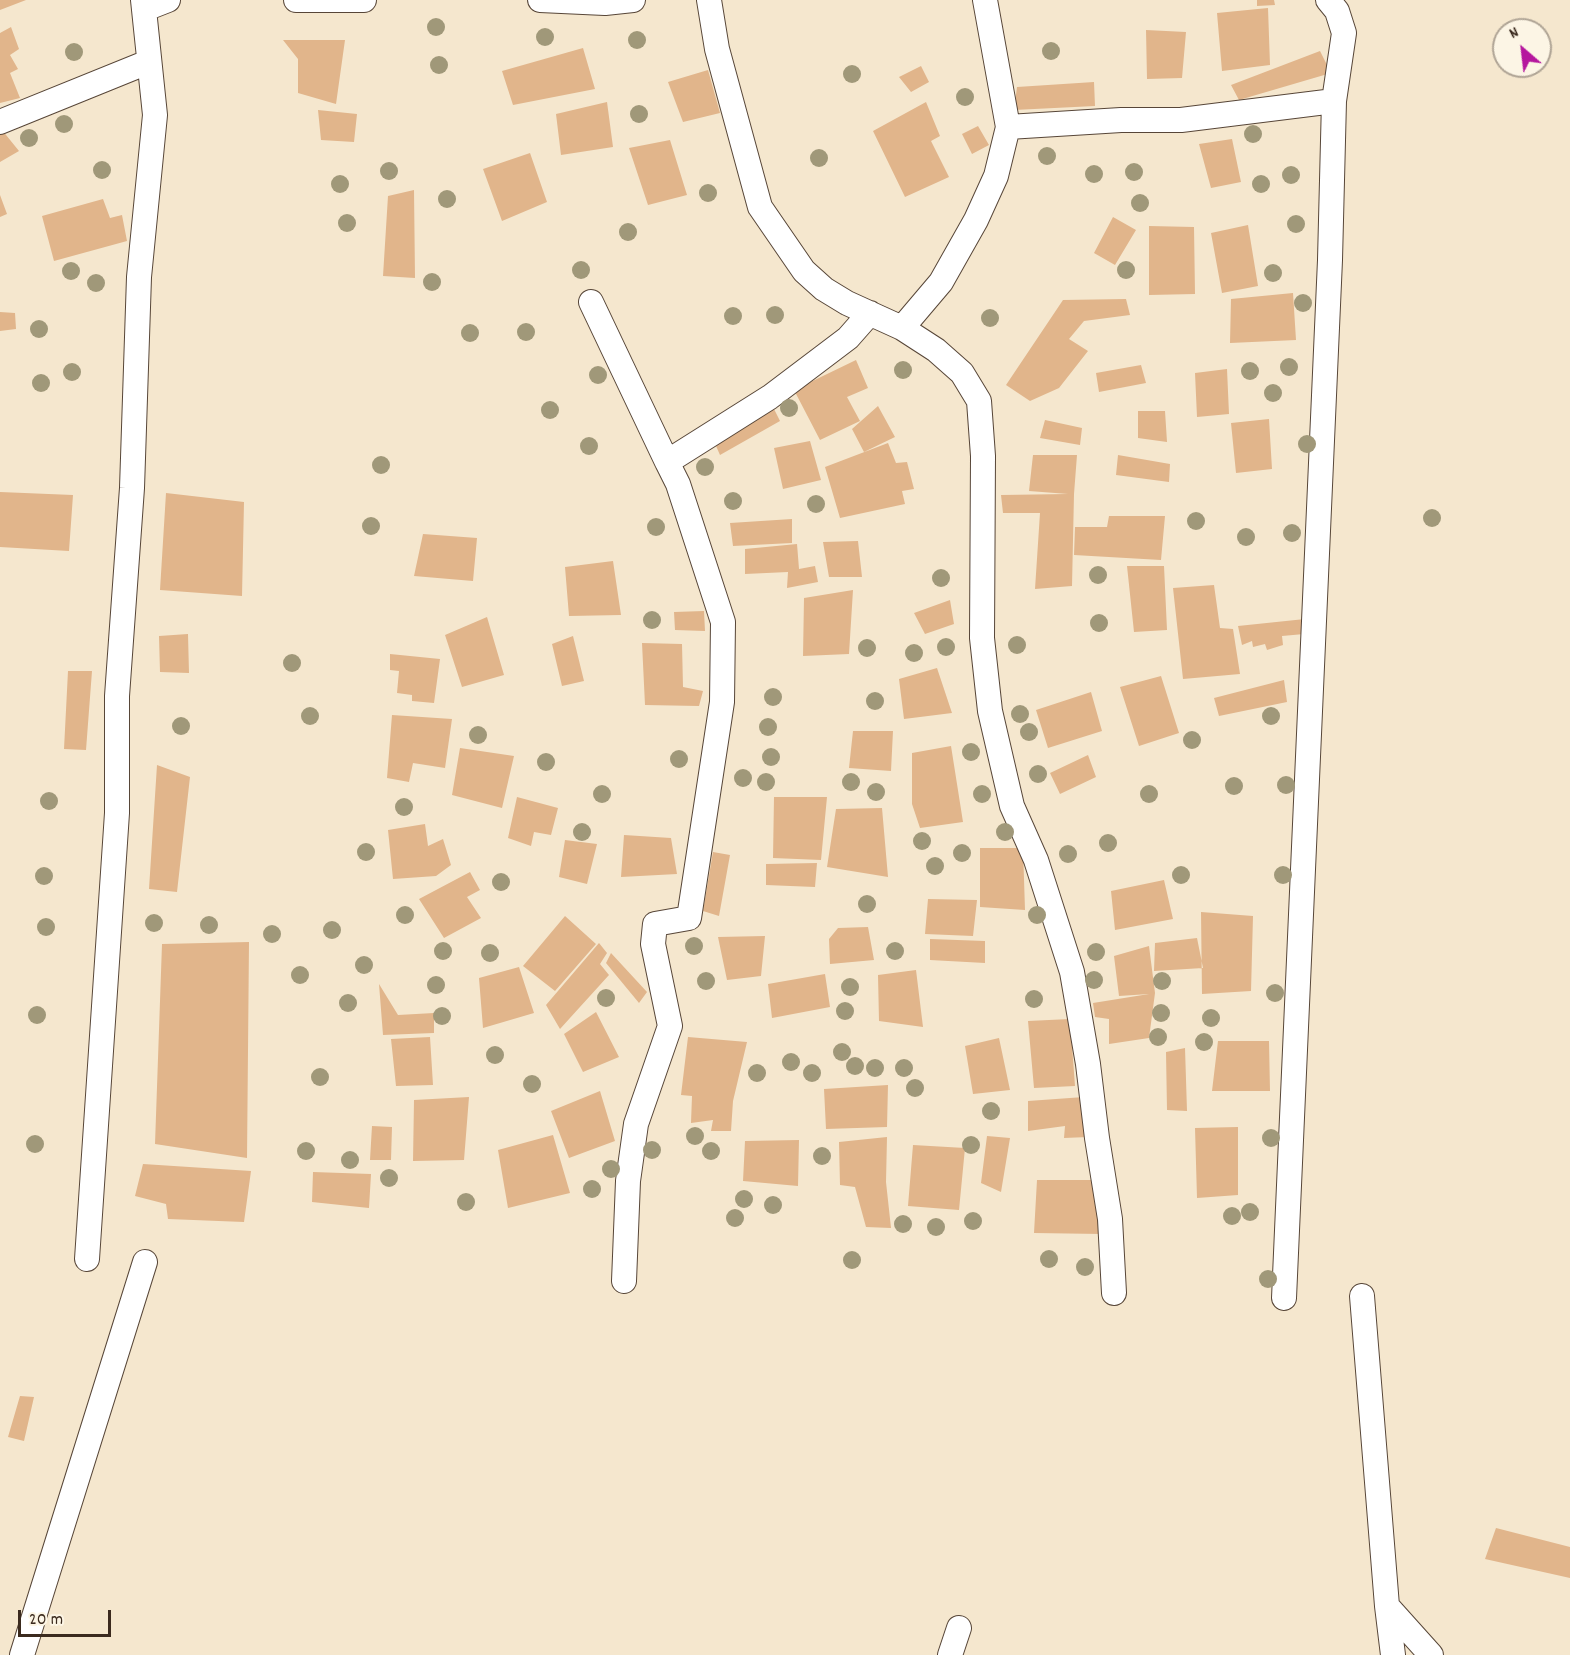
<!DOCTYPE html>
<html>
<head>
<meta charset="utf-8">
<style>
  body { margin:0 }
  #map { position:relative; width:1570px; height:1655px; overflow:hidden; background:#f5e7ce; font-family:Dekko,sans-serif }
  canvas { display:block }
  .north { position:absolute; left:1492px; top:18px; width:60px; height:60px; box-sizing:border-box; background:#fcf5e5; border:2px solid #afa495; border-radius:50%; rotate:332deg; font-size:16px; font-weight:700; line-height:24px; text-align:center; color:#3b2a1e }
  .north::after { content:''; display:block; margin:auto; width:21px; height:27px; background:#b5179e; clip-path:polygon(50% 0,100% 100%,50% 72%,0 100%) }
  .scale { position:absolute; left:18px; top:1610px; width:93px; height:27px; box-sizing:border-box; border:3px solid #3b2a1e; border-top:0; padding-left:8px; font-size:18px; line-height:21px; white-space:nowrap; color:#3b2a1e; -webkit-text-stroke:4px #fcf5e5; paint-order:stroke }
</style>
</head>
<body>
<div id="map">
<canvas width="1570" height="1655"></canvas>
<div class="north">N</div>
<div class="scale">20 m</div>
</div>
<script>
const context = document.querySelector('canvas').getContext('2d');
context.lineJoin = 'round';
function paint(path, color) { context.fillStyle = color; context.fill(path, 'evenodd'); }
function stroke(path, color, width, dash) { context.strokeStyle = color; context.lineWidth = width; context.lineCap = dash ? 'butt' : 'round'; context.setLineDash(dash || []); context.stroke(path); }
paint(new Path2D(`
  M0 0H26L0 10Z
  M1257 0H1274L1275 5 1257 6Z
  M1268 8 1270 65 1222 71 1217 13Z
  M11 27 19 49 10 55 18 69 10 73 20 98 0 103V33Z
  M1146 30 1186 32 1182 78 1147 79Z
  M283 40H345L336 104 298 93V59Z
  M583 48 595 89 513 105 502 71Z
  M1320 51 1331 73 1239 100 1231 85Z
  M921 66 929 82 911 92 899 77Z
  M708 70 720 113 683 122 668 82Z
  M1094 82 1095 106 1014 110 1017 87Z
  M607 102 613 147 561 155 556 114Z
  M926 102 940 136 931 141 949 177 905 197 873 131Z
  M318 110 357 114 354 142 321 140Z
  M978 126 989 145 972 154 962 134Z
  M2 130 19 151 0 162V131Z
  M1232 139 1241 182 1211 188 1199 144Z
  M670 140 687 195 648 205 629 148Z
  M530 153 547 202 502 221 483 169Z
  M414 190 415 278 383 276 388 196Z
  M0 195 7 214 0 217Z
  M103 199 110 218 122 215 127 241 54 261 42 216Z
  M1113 217 1136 230 1115 265 1094 253Z
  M1248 225 1258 286 1222 293 1211 233Z
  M1149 226 1194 227 1195 294 1149 295Z
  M1293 293 1296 340 1230 343 1231 299Z
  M1126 299 1130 315 1084 321 1069 339 1088 351 1059 388 1030 401 1006 385 1063 300Z
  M0 312 15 313 16 329 0 331Z
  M856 360 868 388 847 397 860 421 820 440 794 390Z
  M1141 365 1146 383 1099 392 1096 373Z
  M1227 369 1229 414 1197 417 1195 373Z
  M772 405 780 421 720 455 713 439Z
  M878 406 895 437 864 452 852 429Z
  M1138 411H1165L1167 442 1138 438Z
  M1269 419 1272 469 1236 473 1231 423Z
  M1045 420 1082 428 1080 445 1040 438Z
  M810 441 821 480 783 489 774 448Z
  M888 443 896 463 907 462 914 489 902 491 905 504 840 518 825 467Z
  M1033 455H1077L1074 494 1072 586 1035 589 1040 513H1003L1001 495 1068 494 1029 491Z
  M1118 455 1170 464 1169 482 1116 475Z
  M0 492 73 495 69 551 0 547Z
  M166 493 244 502 242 596 160 590Z
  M1109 516H1165L1161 560 1074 555 1075 527H1107Z
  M792 519V543L733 546 730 523Z
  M423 534 477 538 473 581 414 576Z
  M858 541 862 577H829L823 542Z
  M797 544 799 569 815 566 818 582 787 588 788 572 745 574V549Z
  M613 561 621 615 569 616 565 567Z
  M1127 566H1164L1167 630 1134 632Z
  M1214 585 1220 628 1233 629 1240 674 1183 679 1173 588Z
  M853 590 849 654 803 656 804 598Z
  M950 600 954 624 925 634 914 613Z
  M704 611 705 631 675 630 674 612Z
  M487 617 504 675 462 687 445 635Z
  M1305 619 1304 634 1282 636 1283 645 1267 650 1265 644 1253 647 1252 641 1242 645 1238 626Z
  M188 634 189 673 160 672 159 636Z
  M573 636 584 681 562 686 552 644Z
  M642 643 682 644 683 687 703 691 699 706 645 705Z
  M390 654 440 659 434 703 412 701V695L397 693 399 671 390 670Z
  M937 668 952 713 904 719 899 679Z
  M68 671H92L86 750 64 749Z
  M1161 676 1179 733 1139 746 1120 687Z
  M1284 680 1287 702 1219 716 1214 698Z
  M1091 692 1102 731 1048 748 1036 710Z
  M392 715 452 719 445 768 413 763 409 782 387 778Z
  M853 731H893L891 771 849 768Z
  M951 746 963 822 920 828 912 804V753Z
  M460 748 514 756 502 808 452 795Z
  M1088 755 1096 777 1060 794 1050 773Z
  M157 765 190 777 177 892 149 889Z
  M517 797 558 808 551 835 534 832 531 846 508 838Z
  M774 797H827L821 860 773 858Z
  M882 808 888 877 827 867 836 809Z
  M425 824 428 846 443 839 451 865 436 876 393 879 388 830Z
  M624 835 671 838 677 874 621 877Z
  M565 840 597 844 587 884 559 877Z
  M980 848H1023L1025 910 980 907Z
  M713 852 730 855 719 916 703 911Z
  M817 863 815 887 766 885V864Z
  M470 872 480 890 467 897 481 918 444 938 419 899Z
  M1164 880 1173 919 1115 930 1111 891Z
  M928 899 977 900 973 936 925 934Z
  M1201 912 1253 916 1251 991 1202 994Z
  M565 916 596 944 555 991 523 966Z
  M868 927 874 960 830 964 829 939 838 928Z
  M765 936 761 976 727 980 718 937Z
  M1197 938 1203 968 1154 971 1155 943Z
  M930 939 985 941V963L930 960Z
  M249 942 247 1158 155 1144 162 944Z
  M599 943 607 953 600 964 609 975 560 1029 546 1005Z
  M1149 946 1155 993 1149 1038 1109 1044V1019L1095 1017 1093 1003 1149 994 1119 996 1114 956Z
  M611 953 647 992 639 1003 606 963Z
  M519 967 534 1013 483 1028 479 978Z
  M916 970 923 1027 879 1021 878 975Z
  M825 974 830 1007 772 1018 768 984Z
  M379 984 398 1015 434 1013V1033L383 1035Z
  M596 1012 619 1057 583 1072 564 1034Z
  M1070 1019 1075 1086 1034 1088 1028 1021Z
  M430 1037 433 1085 396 1086 391 1039Z
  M688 1037 747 1042 733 1101 731 1131H711L713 1120 691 1123 692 1096 681 1095Z
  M999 1038 1010 1090 973 1094 965 1046Z
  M1218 1041H1269L1270 1091H1212Z
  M1185 1048 1187 1111 1167 1110 1166 1052Z
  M888 1085 887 1127 826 1129 824 1089Z
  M600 1091 615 1141 569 1158 551 1111Z
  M469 1097 464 1160 413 1161 414 1100Z
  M1084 1097 1088 1137 1064 1138 1065 1126 1028 1131V1101Z
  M372 1126 392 1127 391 1160H370Z
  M1238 1127V1195L1197 1198 1195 1128Z
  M553 1135 570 1193 508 1208 498 1150Z
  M987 1136 1010 1138 1001 1192 981 1183Z
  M887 1137 886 1182 891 1228 866 1227 855 1187 840 1185 839 1142Z
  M799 1140 798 1186 743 1181 745 1141Z
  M913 1145 965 1148 959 1210 908 1206Z
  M143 1164 251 1171 244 1222 168 1219 166 1204 135 1196Z
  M313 1172 371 1174 369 1208 312 1202Z
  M1037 1180H1097L1102 1234 1034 1233Z
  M20 1396 34 1397 24 1441 8 1437Z
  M1496 1528 1570 1547V1578L1485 1559Z`), '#e1b58b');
const minor = new Path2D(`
  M296 0H364
  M540 0 605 3 633 0
  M709 0 717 49 760 207 804 271 824 289 847 303 902 328 936 350 962 373 979 401 983 456 982 638 990 711 1012 806 1036 860 1072 972 1088 1064 1097 1138 1110 1219 1114 1293
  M145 9 168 0
  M0 122 148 62
  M1008 127 1121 120H1181L1334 101
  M591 302 667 462 770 397 848 338 870 313
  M902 328 941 282 976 220 996 176 1008 127 985 0
  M87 1259 117 813V696L132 488 139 277 155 115 143 0
  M624 1281 628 1181 636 1124 670 1026 653 944 655 924 689 918 722 702 723 622 678 484 667 462
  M1362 1296 1387 1606 1393 1655
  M1284 1298 1330 260 1334 101 1344 33 1337 11 1328 0
  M1387 1606 1431 1655
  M22 1655 145 1262
  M950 1655 959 1628`);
stroke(minor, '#574638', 26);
stroke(minor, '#fff', 24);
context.fillStyle = '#a09879';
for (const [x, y] of [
  [436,27],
  [545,37],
  [637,40],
  [1051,51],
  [74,52],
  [439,65],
  [852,74],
  [965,97],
  [639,114],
  [64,124],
  [1253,134],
  [29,138],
  [1047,156],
  [819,158],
  [102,170],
  [389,171],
  [1134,172],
  [1094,174],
  [1291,175],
  [340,184],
  [1261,184],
  [708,193],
  [447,199],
  [1140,203],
  [347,223],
  [1296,224],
  [628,232],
  [581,270],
  [1126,270],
  [71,271],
  [1273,273],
  [432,282],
  [96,283],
  [1303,303],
  [775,315],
  [733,316],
  [990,318],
  [39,329],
  [526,332],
  [470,333],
  [1289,367],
  [903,370],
  [1250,371],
  [72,372],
  [598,375],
  [41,383],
  [1273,393],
  [789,408],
  [550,410],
  [1307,444],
  [589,446],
  [381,465],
  [705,467],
  [733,501],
  [816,504],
  [1432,518],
  [1196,521],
  [371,526],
  [656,527],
  [1292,533],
  [1246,537],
  [1098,575],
  [941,578],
  [652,620],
  [1099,623],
  [1017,645],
  [946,647],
  [867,648],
  [914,653],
  [292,663],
  [773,697],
  [875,701],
  [1020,714],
  [310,716],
  [1271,716],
  [181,726],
  [768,727],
  [1029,732],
  [478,735],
  [1192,740],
  [971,752],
  [771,757],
  [679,759],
  [546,762],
  [1038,774],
  [743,778],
  [766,782],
  [851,782],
  [1286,785],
  [1234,786],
  [876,792],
  [602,794],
  [982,794],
  [1149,794],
  [49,801],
  [404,807],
  [582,832],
  [1005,832],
  [922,841],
  [1108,843],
  [366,852],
  [962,853],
  [1068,854],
  [935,866],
  [1181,875],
  [1283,875],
  [44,876],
  [501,882],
  [867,904],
  [405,915],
  [1037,915],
  [154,923],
  [209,925],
  [46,927],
  [332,930],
  [272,934],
  [694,946],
  [443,951],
  [895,951],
  [1096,952],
  [490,953],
  [364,965],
  [300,975],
  [1094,980],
  [706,981],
  [1162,981],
  [436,985],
  [850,987],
  [1275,993],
  [606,998],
  [1034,999],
  [348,1003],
  [845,1011],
  [1161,1013],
  [37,1015],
  [442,1016],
  [1211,1018],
  [1158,1037],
  [1204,1042],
  [842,1052],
  [495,1055],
  [791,1062],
  [855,1066],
  [875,1068],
  [904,1068],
  [757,1073],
  [812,1073],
  [320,1077],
  [532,1084],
  [915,1088],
  [991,1111],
  [695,1136],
  [1271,1138],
  [35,1144],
  [971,1145],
  [652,1150],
  [306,1151],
  [711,1151],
  [822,1156],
  [350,1160],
  [611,1169],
  [389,1178],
  [592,1189],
  [744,1199],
  [466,1202],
  [773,1205],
  [1250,1212],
  [1232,1216],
  [735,1218],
  [973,1221],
  [903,1224],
  [936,1227],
  [1049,1259],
  [852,1260],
  [1085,1267],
  [1268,1279]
]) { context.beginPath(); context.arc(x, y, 9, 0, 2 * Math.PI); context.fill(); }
</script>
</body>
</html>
